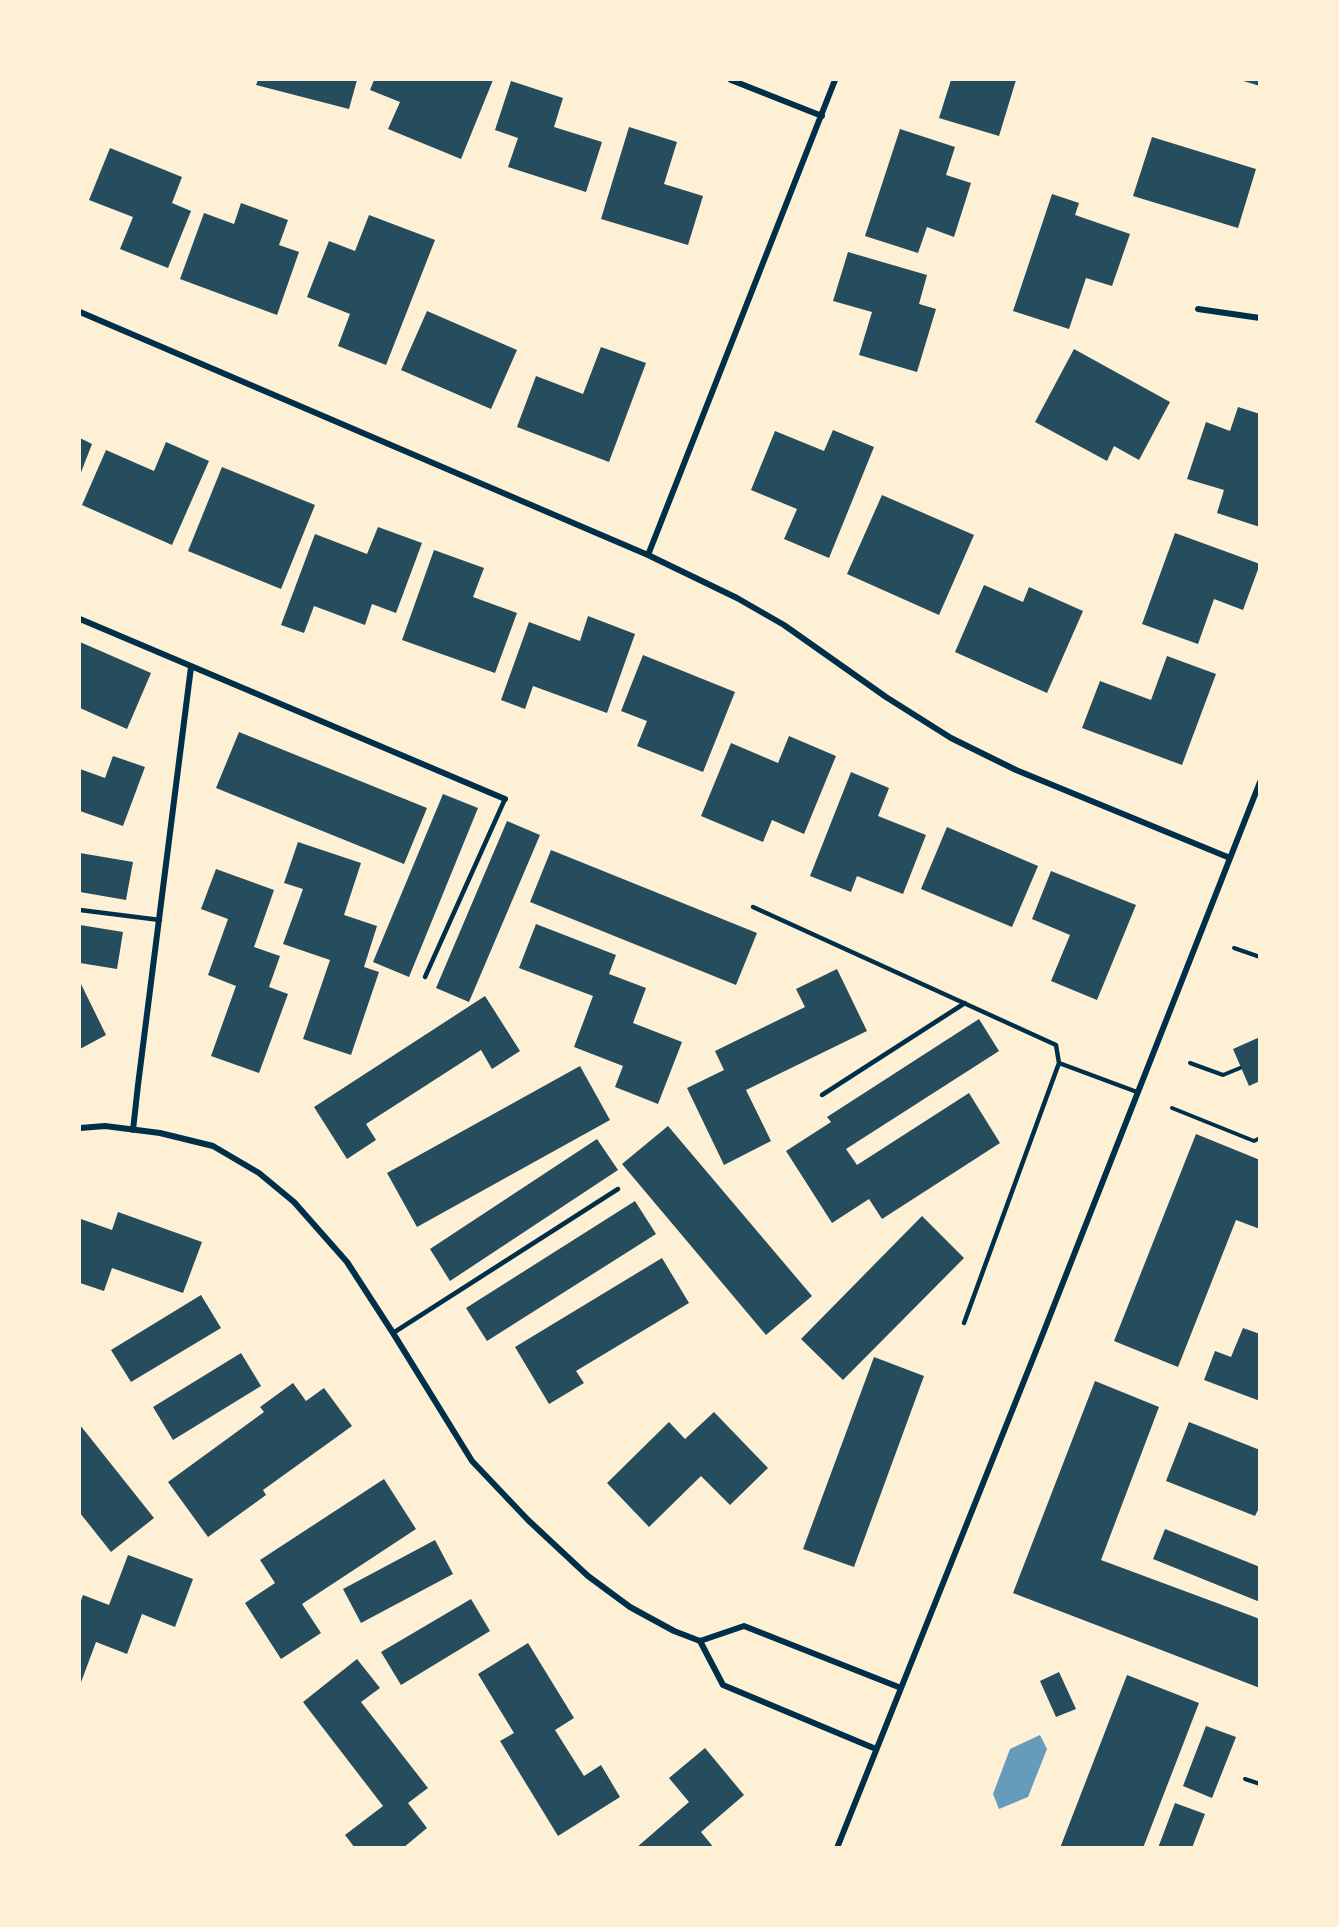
<!DOCTYPE html>
<html>
<head>
<meta charset="utf-8">
<style>
  body { margin:0 }
  #map { position:relative; width:1339px; height:1927px; overflow:hidden; background:#fdf0d5; font-family:Literata,serif }
  canvas { display:block }
  .frame { position:absolute; inset:0; border:81px solid #fdf0d5; pointer-events:none }
</style>
</head>
<body>
<div id="map">
<canvas width="1339" height="1927"></canvas>
<div class="frame"></div>
</div>
<script>
const context = document.querySelector('canvas').getContext('2d');
context.lineJoin = 'round';
function paint(path, color) { context.fillStyle = color; context.fill(path, 'evenodd'); }
function stroke(path, color, width, dash) { context.strokeStyle = color; context.lineWidth = width; context.lineCap = dash ? 'butt' : 'round'; context.setLineDash(dash || []); context.stroke(path); }
paint(new Path2D(`
  M1040 1735 1047 1749 1028 1797 999 1809 993 1794 1010 1749Z`), '#669bbc');
paint(new Path2D(`
  M258 80H357L349 109 256 85Z
  M374 80H493L461 159 388 129 400 102 370 90Z
  M951 80H1016L999 136 939 118Z
  M1240 80H1260V86Z
  M511 81 563 98 554 127 602 142 586 192 508 167 518 138 495 130Z
  M629 127 677 142 664 184 703 196 688 245 601 219Z
  M900 129 955 147 946 175 971 183 954 237 927 227 918 253 865 236Z
  M1152 137 1256 169 1238 228 1133 196Z
  M110 148 182 177 172 203 191 211 168 268 120 249 133 217 89 200Z
  M1052 194 1079 203 1075 215 1130 234 1112 286 1086 278 1069 329 1013 311Z
  M241 203 288 220 279 245 299 252 277 315 180 279 204 213 234 224Z
  M369 215 435 240 386 365 338 346 350 314 307 297 329 241 355 251Z
  M848 252 927 275 919 304 936 309 917 372 859 355 872 312 833 301Z
  M427 311 517 350 491 409 401 370Z
  M601 347 646 363 609 462 517 427 536 376 583 394Z
  M1074 349 1170 402 1139 460 1114 446 1107 461 1035 422Z
  M1238 407 1260 414V527L1217 513 1224 490 1187 479 1206 422 1230 431Z
  M833 430 874 447 829 558 784 539 797 509 751 490 775 431 824 451Z
  M80 438 92 444 80 475Z
  M166 442 209 461 172 545 82 505 106 450 154 471Z
  M222 467 315 505 281 589 188 551Z
  M882 495 974 535 939 615 847 574Z
  M378 527 422 543 396 613 372 604 365 625 314 606 304 633 281 625 315 534 367 554Z
  M1175 533 1260 564 1243 610 1214 599 1198 644 1142 624Z
  M434 550 484 568 473 597 517 613 495 673 402 640Z
  M984 585 1023 602 1029 587 1083 611 1047 693 955 652Z
  M588 616 635 634 607 713 533 686 525 709 501 700 529 622 580 641Z
  M80 642 151 673 127 729 80 708Z
  M643 655 735 692 703 772 637 746 647 721 621 711Z
  M1167 656 1216 674 1182 765 1082 728 1100 681 1151 700Z
  M239 732 427 808 404 864 216 788Z
  M789 736 836 756 804 834 772 820 763 842 701 816 731 743 778 763Z
  M113 756 145 767 123 826 80 811V769L105 778Z
  M851 772 889 788 878 816 926 835 903 894 857 876 851 892 810 876Z
  M443 794 478 808 409 977 373 962Z
  M507 821 540 835 469 1002 436 988Z
  M947 827 1038 866 1012 927 921 889Z
  M298 842 361 863 344 915 377 926 364 967 379 972 351 1055 303 1039 330 960 283 944 303 889 284 883Z
  M551 850 757 933 736 985 530 902Z
  M80 853 133 862 126 900 80 892Z
  M216 869 274 890 254 947 280 956 269 987 288 994 259 1073 211 1056 236 986 208 975 228 919 201 909Z
  M1051 871 1136 905 1097 1000 1051 981 1070 935 1032 919Z
  M536 924 616 955 609 974 646 988 633 1023 682 1042 658 1104 615 1087 623 1066 574 1047 593 996 519 968Z
  M80 925 123 932 117 969 80 963Z
  M837 969 867 1031 746 1090 771 1141 724 1165 687 1088 724 1070 715 1051 805 1007 796 989Z
  M81 984 106 1035 80 1049V985Z
  M485 996 520 1051 492 1069 481 1050 366 1124 376 1140 347 1159 314 1107Z
  M979 1019 999 1051 846 1149 857 1165 969 1093 1000 1143 882 1219 869 1199 832 1223 786 1151 831 1122 827 1117Z
  M1260 1037V1081L1249 1086 1233 1049Z
  M580 1066 610 1120 417 1227 387 1173Z
  M668 1126 812 1296 766 1335 622 1164Z
  M1196 1134 1260 1160V1229L1236 1220 1178 1367 1114 1341Z
  M597 1139 618 1170 450 1281 430 1249Z
  M635 1201 656 1234 487 1341 466 1308Z
  M118 1212 202 1242 183 1293 112 1268 104 1291 80 1283V1224L81 1219 112 1230Z
  M922 1216 964 1258 843 1380 801 1339Z
  M662 1258 689 1303 576 1371 584 1383 549 1404 515 1347Z
  M201 1295 221 1328 131 1382 111 1350Z
  M1243 1328 1260 1334V1401L1204 1380 1215 1351 1231 1357Z
  M241 1353 261 1386 173 1440 153 1407Z
  M874 1357 924 1376 854 1567 803 1549Z
  M1095 1381 1159 1407 1101 1560 1260 1619V1688L1013 1593Z
  M293 1383 306 1401 324 1388 352 1426 263 1490 266 1495 208 1537 168 1482 264 1412 260 1407Z
  M714 1412 768 1468 730 1505 701 1476 649 1527 607 1483 669 1422 685 1439Z
  M1189 1422 1260 1450V1506L1255 1516 1166 1481Z
  M80 1425 154 1518 111 1552 80 1513Z
  M384 1479 416 1529 302 1604 321 1633 281 1659 245 1603 275 1583 260 1560Z
  M1165 1529 1260 1567V1602L1153 1559Z
  M435 1540 453 1574 361 1623 343 1589Z
  M128 1555 193 1579 175 1627 142 1614 127 1654 96 1642 80 1685V1603L83 1595 109 1605Z
  M471 1599 490 1631 401 1685 381 1652Z
  M528 1643 574 1718 555 1730 584 1776 601 1765 620 1797 558 1836 500 1741 514 1733 478 1674Z
  M357 1659 380 1688 361 1702 428 1788 408 1803 427 1828 403 1848H355L345 1835 383 1806 303 1702Z
  M1059 1672 1076 1709 1056 1717 1040 1681Z
  M1127 1675 1199 1703 1143 1848H1060Z
  M1206 1726 1236 1737 1212 1798 1183 1786Z
  M705 1748 744 1795 701 1832 714 1848H636L689 1802 669 1778Z
  M1175 1803 1205 1814 1192 1848H1158Z`), '#264d5e');
stroke(new Path2D(`
  M1234 948 1260 957
  M1190 1063 1223 1075 1240 1068
  M1172 1108 1254 1141 1260 1138
  M1245 1779 1260 1784`), '#003049', 4);
stroke(new Path2D(`
  M753 907 1056 1045 1059 1063 1137 1092
  M80 910 160 920
  M425 977 505 799
  M822 1095 965 1003
  M964 1323 1059 1063
  M393 1333 618 1189`), '#003049', 4.5);
stroke(new Path2D(`
  M731 80 822 116
  M1198 309 1260 318
  M80 312 648 555 737 598 784 625 886 697 951 738 1016 770 1230 858
  M648 555 835 80
  M80 619 505 799
  M80 1128 105 1126 160 1133 213 1146 259 1173 294 1202 347 1262 393 1333 472 1461 528 1520 588 1576 630 1607 674 1631 700 1641 744 1626 901 1688
  M133 1130 138 1085 191 667
  M700 1641 723 1685 876 1749
  M837 1848 1040 1341 1260 782`), '#003049', 6);
</script>
</body>
</html>
